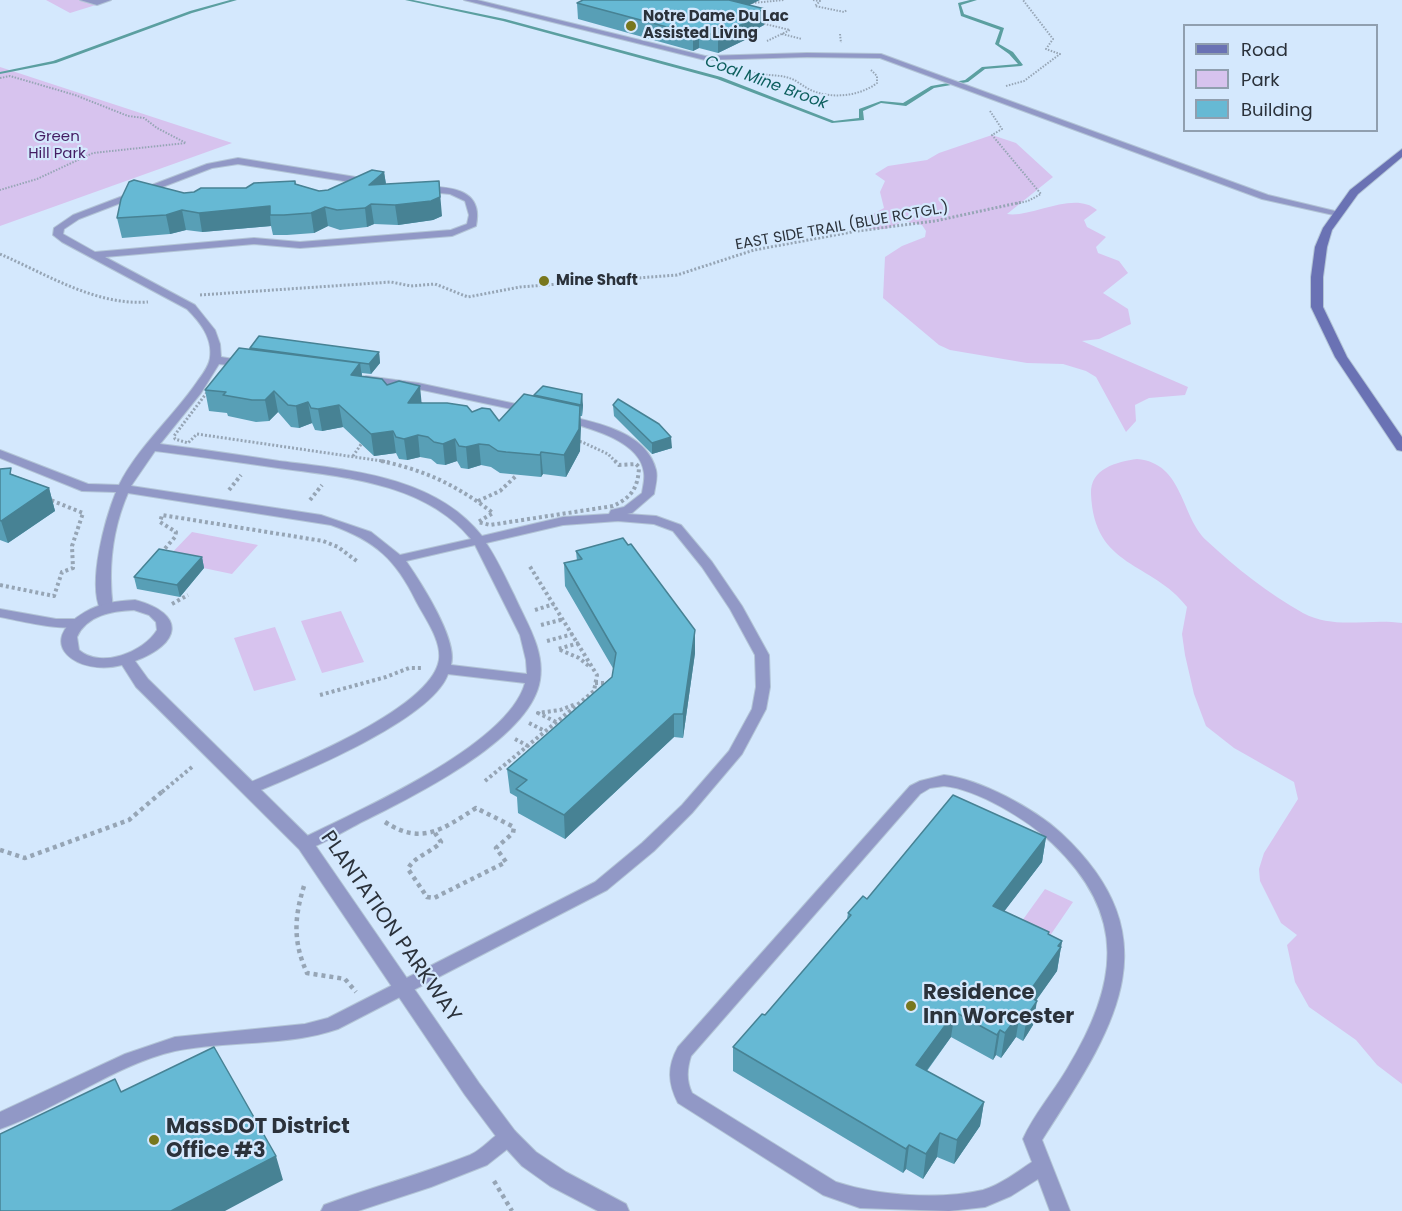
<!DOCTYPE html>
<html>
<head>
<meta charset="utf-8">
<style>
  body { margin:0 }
  #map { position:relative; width:1402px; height:1211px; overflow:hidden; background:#d4e8fd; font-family:Poppins,sans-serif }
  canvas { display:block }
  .legend { position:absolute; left:1183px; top:24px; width:195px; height:108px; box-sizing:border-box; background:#d4e8fd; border:2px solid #909faf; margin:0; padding:8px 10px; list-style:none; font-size:18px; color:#2b323b }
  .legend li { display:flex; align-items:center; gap:12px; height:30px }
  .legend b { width:30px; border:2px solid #909faf }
</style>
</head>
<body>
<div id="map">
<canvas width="1402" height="1211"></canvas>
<ul class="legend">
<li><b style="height:8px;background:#6a72b4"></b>Road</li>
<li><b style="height:16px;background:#d7c3ee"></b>Park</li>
<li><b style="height:16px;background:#66b9d4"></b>Building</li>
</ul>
</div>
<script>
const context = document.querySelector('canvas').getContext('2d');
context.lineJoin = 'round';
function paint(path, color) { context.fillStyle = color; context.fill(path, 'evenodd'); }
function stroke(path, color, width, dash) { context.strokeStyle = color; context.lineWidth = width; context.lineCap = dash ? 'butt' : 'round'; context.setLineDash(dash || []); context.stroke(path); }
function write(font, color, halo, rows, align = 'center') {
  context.font = font + ' Poppins,sans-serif'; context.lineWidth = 4.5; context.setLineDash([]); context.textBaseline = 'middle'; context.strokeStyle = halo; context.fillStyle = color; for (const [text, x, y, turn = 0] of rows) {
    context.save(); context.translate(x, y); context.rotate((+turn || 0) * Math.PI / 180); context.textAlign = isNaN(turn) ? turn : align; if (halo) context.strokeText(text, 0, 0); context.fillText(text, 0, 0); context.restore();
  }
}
paint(new Path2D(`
  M46 0H112L70 13Z
  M0 67 232 143 0 226Z
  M992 135 1016 143 1053 177 1007 214C1032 218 1074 190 1097 210L1084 220 1087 227 1106 237 1096 247 1098 253 1119 261 1128 273 1103 293 1128 309 1131 324 1099 339 1082 341 1188 387 1185 395 1149 398 1135 405 1136 421 1126 432 1096 377 1086 371 1063 364 1027 363 950 350 939 345 883 298 885 257 902 246 925 237 926 231 922 225 904 221 886 229H865L862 220 884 208 880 192 885 181 875 174 888 166 927 160 939 153Z
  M1137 459C1184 463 1180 516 1207 541 1236 568 1269 594 1303 613 1335 630 1368 618 1402 623V1084L1377 1065 1356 1040 1309 1007 1295 982 1287 945 1297 935 1281 923 1260 881 1259 869 1264 853 1298 799 1294 782 1234 748 1206 726 1194 694 1185 655 1182 634 1187 607C1152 561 1094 569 1091 494 1090 468 1117 462 1137 459Z
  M192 532 258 545 232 574 165 560Z
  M341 611 364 662 322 673 301 621Z
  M275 627 296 680 254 691 234 638Z
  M1045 889 1073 902 1043 946 1014 932Z`), '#d7c3ee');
paint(new Path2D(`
  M230 0H237L192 13 56 63 0 74V72L53 61 190 11Z
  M405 0H413L505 19 721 77 834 121 859 118V109L881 101 903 103 931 86 965 80 982 67 1018 64 1009 54 995 44 1000 30 961 16 958 3 970 0H977L961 5 964 14 1004 28 999 44 1013 52 1023 65 1021 66 985 69 968 82 934 88 906 106 881 103 863 111 864 120 832 123 717 79 503 21Z`), '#5b9fa0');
const service = new Path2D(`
  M80 0H111L97 5Z
  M464 0H477L705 56 807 53 881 54 1268 195 1343 213 1338 216 1262 199 880 58 807 57 705 60Z
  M238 158 368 179 373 182 368 185 238 164 212 168 79 219 64 229 63 234 95 252 254 238 300 242 451 230 467 224 469 215 465 201 450 194 420 191V187L423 186C451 187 484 189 476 226L452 236 300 248 254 244 105 257 195 305 215 330 220 344 221 357 246 361 252 364 246 367 219 364 201 393 160 444C200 449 240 455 279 461 349 470 435 476 482 536L563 517 609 514 611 510 624 507 642 493C643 486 645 480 644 473 641 440 586 427 559 420L557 418 563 415C595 422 647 432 656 470 658 478 655 487 654 494L632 513 627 514 656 516 681 525 712 562 742 606 769 655 770 687 766 709 742 754 692 813 654 851 607 890 338 1029C286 1047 229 1040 175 1051 117 1064 57 1109 0 1129V1112L125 1054 175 1037 305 1024 328 1018 595 882 642 843 682 805 729 751 752 709 756 687 755 655 730 609 702 567 673 531 654 524 618 521 563 525 486 543C497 559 505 577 514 595 526 622 545 650 540 680 531 740 408 799 358 824 341 833 323 844 305 850L299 848 297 844 299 840C357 811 508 746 525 683L448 674C432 720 299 774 254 793H244L241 789 244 785C287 766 431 710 439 660 442 641 425 618 416 601 396 560 376 541 331 525L128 493C112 530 108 569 113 608L106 612 101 611C87 584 105 519 116 492L82 491 0 458V450L88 484 119 485C138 447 173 417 197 382 202 375 209 366 210 358 213 338 200 322 187 309L62 242 53 235 54 228 73 215 207 164ZM155 451C196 456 237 462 278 468 344 477 425 483 471 539L400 555 371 532 321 515 131 486ZM475 545 520 635 526 660 527 674 451 665C459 641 420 581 406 561Z
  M366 376 418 383 530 407 536 410 530 413 418 389 362 381V377Z
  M0 609 56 619H79L86 623C74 635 17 620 0 617Z
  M944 775C980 779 1035 809 1061 833 1177 941 1111 1032 1042 1140L1070 1211H1050L1038 1179 1011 1196 985 1207 949 1211 860 1208 823 1195 678 1103C668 1083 667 1067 678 1047L910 786 920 781ZM944 786C977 789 1028 820 1052 843 1129 916 1118 985 1067 1069 1053 1093 1034 1114 1023 1139L1032 1162C1017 1172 1000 1185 983 1190 940 1200 878 1196 836 1182L692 1093C686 1080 687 1069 691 1056L920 794 930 788Z
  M508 1129 515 1131 517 1137 515 1143 487 1165 431 1187 358 1211H321L324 1205C372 1187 422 1174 470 1155 484 1149 493 1134 508 1129Z`);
const minor = new Path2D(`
  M135 600C187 614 181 644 135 661L148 679 311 839 479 1083 515 1131 536 1152 566 1172 626 1204 629 1211H598L550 1186 522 1166 501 1143 465 1095 299 849 136 687 122 665C78 677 32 643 85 612 100 603 118 601 135 600ZM134 610 149 615 156 622 157 630C144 652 101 669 79 650L77 637C87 615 112 611 134 610Z`);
const secondary = new Path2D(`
  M1402 149V157L1358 194 1332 230 1327 247 1323 277V307L1347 357 1402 437V451L1397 450 1335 357 1311 307V277L1315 247 1323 228 1350 190Z`);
stroke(service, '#b2c4d6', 2);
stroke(minor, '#b2c4d6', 2);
stroke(secondary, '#b2c4d6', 2);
stroke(new Path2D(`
  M813 0 820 1 815 6 844 12 847 10
  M752 3 784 0
  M761 23 790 30 767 41
  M782 34 802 39
  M840 34 841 43
  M754 73C766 76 780 74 792 79 799 82 805 88 813 91 833 99 860 96 877 83V76L871 70
  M0 78 10 76 75 95 128 116 144 118 157 128 186 143 93 153 37 179 0 190
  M1006 86 1024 81 1060 54 1046 49 1053 39 1023 0
  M990 111 1002 129 992 135 1041 194 1028 201 1015 204`), '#96a5b5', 2, [1.5, 1.5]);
stroke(new Path2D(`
  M0 254C46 274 96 306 148 302
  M200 295 391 282 411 286 435 284 468 297 520 287 677 275 754 250 857 231 935 221 1022 202
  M353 456 364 440
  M389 462 197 434 188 443 175 439 174 436 221 374 234 370H245L238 377 410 401 582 442 608 454 616 462`), '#96a5b5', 3, [2, 2]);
stroke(new Path2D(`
  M381 461C425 470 458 486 493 513L478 522 490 525 613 506C632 497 638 488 639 467L636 464 619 465 615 461
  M229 490 241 475
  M310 500 322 485
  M478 501 500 491 517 475
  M161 553 175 537 176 532 160 522 162 515 323 541 338 547 358 562
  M0 585 54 596 62 572 73 568 72 546 83 513 48 499
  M172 604 188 595
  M535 610 554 604
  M541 625 564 619
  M547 641 573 634
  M579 643 558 649 579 658 590 667
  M595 683H609
  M320 695 386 677 409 668H423
  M556 722 538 713 560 710 576 704
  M529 723 545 731
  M515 739 528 746
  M485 781 594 691 597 675 529 565
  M162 792 192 767`), '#96a5b5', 4, [3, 3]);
stroke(new Path2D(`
  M385 822C422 846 443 829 476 808L514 827 513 833 496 848 506 862 434 898 427 897 408 869C413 857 432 852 441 842L435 833
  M0 850 25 858 129 820 164 790
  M304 886C294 918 293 942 307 973L345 979 356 992
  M494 1181 512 1211`), '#96a5b5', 4.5, [4, 4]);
paint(service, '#9198c6');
paint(minor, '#9198c6');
paint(secondary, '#6a72b4');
paint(new Path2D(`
  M577 3 750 5 764 25 751 32V37L718 53 699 48 693 51 578 19Z
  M384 172 386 184 442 216 433 220 398 225 374 224 367 227 340 230 328 226 314 233 287 235H273L271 226 202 232 186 230 170 234 122 238 117 218 184 193 246 188 295 181 296 184 319 191 328 190Z
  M250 348 379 352 380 363 371 374 362 373V376L387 385 422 403 472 412 499 421 534 396V395L583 405 582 416H580V451L566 477 543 474 541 477 500 473 491 467 481 465 468 469 461 468 457 461 445 465 437 464 431 459 420 457 407 460 399 459 396 453 374 456 343 427 322 431 315 430 312 423 299 428 291 427 278 412 269 421 256 422 228 416 227 413 209 411 205 390 250 350Z
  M613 405 672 448 652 454 614 416Z
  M0 469 14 475 49 488 55 511 8 543 0 540Z
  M576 551 695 653 683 738 674 737 565 839 518 813 517 797 510 793 507 769 612 677 614 670 565 586 564 563 577 561Z
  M202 557 204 568 180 597 137 589 134 577Z
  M1046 837 1042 862 1004 911 1062 941 1057 971 1036 1000 1033 1025 1023 1041 1016 1037 1001 1058 996 1055 993 1060 951 1037 927 1071 984 1102 980 1126 954 1164 937 1157 923 1179 906 1169 903 1173 733 1071V1047L765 1015 847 919 848 913 867 899Z`), '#589fb6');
paint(new Path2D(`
  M727 0H760L727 16Z
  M765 9 764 25 751 32V37L718 53V36L751 15Z
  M699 31V48L693 51V34Z
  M384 172 387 191 369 185Z
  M439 181 442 216 433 220 398 225 395 205Z
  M371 204 374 224 367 227 365 208Z
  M270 206V215L271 226 202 232 199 213Z
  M325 207 328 226 314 233 311 213Z
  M182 210 186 230 170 234 166 215Z
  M379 352 380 363 371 374 369 364Z
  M360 363 363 384 351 375Z
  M420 386 422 407 408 403Z
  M274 391 278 412 269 421 265 400Z
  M582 394 583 405 582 416 581 405Z
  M308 402 312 423 299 428 296 406Z
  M339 405 343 427 322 431 318 409Z
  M580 406 581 428 580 451 566 477 564 455Z
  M393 431 396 453 374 456 371 434Z
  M418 435 420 457 407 460 404 439Z
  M671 437 672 448 652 454V443Z
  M455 439 457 461 445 465 443 444Z
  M479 444 481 465 468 469 466 447Z
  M541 452 543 474 541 477 540 455Z
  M49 488 55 511 8 543 1 521Z
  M202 557 204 568 180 597 177 585Z
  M695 630V653L683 738V714Z
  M674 714V737L565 839 564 815Z
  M1046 837 1042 862 990 930 993 906Z
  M1062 941 1057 971 1026 1015 1027 995Z
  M1037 1001 1033 1025 1023 1041 1027 1016Z
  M955 1012 951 1037 913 1089 916 1065Z
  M1020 1013 1016 1037 1001 1058 1005 1033Z
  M1000 1030 996 1055 993 1060 997 1035Z
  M984 1102 980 1126 954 1164 957 1140Z
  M940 1133 937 1157 923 1179 926 1154Z
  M909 1145 906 1169 903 1173 906 1149Z
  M276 1156 283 1180 225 1211H171Z`), '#478294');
const building = new Path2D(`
  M583 0H729L765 9 751 15V20L718 36 699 31 693 34 577 3Z
  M372 170 384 172 369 185 439 181 440 197 431 201 395 205 371 204 365 208 337 210 325 207 311 213 284 215H270V206L199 213 182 210 166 215 117 218 121 199 129 182 134 180 184 193 194 192 201 188H246L254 183 295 181V184L319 191 328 190Z
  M259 336 379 352 369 364 250 348Z
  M239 348 360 363 351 375 382 379 387 385 399 381 420 386 408 403H447L467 406 472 412 482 408 490 409 499 421 524 394 580 406 579 429 564 455 541 452 540 455 506 452 498 451 489 445 479 444 466 447 459 446 455 439 443 444 434 442 428 437 418 435 404 439 396 437 393 431 371 434 339 405 318 409 311 408 308 402 296 406 288 405 274 391 265 400H252L223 395 226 392 205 390Z
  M543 386 582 394 581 405 534 395Z
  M618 399 659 424 671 437 652 443 613 405Z
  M11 468 10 474 49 488 1 521 0 520V469Z
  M623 538 628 545 631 544 695 630 683 714H674L564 815 516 789 527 780 507 769 612 677 616 653 564 563 582 559 576 551Z
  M159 549 202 557 177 585 134 577Z
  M953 795 1046 837 993 906 1049 932 1048 934 1062 941 1058 946 1061 947 1027 995 1037 1001 1027 1016 1020 1013 1005 1033 1000 1030 997 1035 955 1012 916 1065 984 1102 957 1140 940 1133 926 1154 909 1145 906 1149 733 1047 762 1014 765 1015 851 915 848 913 863 896 867 899Z
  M214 1047 276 1156 171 1211H0V1134L115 1079 121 1092Z`);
paint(building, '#66b9d4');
stroke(building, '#478294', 1.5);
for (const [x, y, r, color] of [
  [631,26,6,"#78771e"],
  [544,281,6,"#78771e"],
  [911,1006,6,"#78771e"],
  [154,1140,6,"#78771e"]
]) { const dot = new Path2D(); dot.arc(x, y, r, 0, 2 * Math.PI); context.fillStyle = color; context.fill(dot); stroke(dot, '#d4e8fd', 2); }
write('bold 15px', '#2b323b', '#d4e8fd', [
  ["Notre Dame Du Lac",643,17],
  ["Assisted Living",643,34],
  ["Mine Shaft",556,281]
], 'left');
write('15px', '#441d63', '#d4e8fd', [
  ["Green",57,137],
  ["Hill Park",57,154]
]);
write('15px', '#2b323b', '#d4e8fd', [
  ["EAST SIDE TRAIL (BLUE RCTGL.)",842,227,-10]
]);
write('italic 16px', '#0d5f5e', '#d4e8fd', [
  ["Coal Mine Brook",766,83,20]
]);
write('21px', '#2b323b', '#d4e8fd', [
  ["PLANTATION PARKWAY",390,927,55]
]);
write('bold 21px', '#2b323b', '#d4e8fd', [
  ["Residence",923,994],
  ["Inn Worcester",923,1018],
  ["MassDOT District",166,1128],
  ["Office #3",166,1152]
], 'left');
</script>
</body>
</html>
